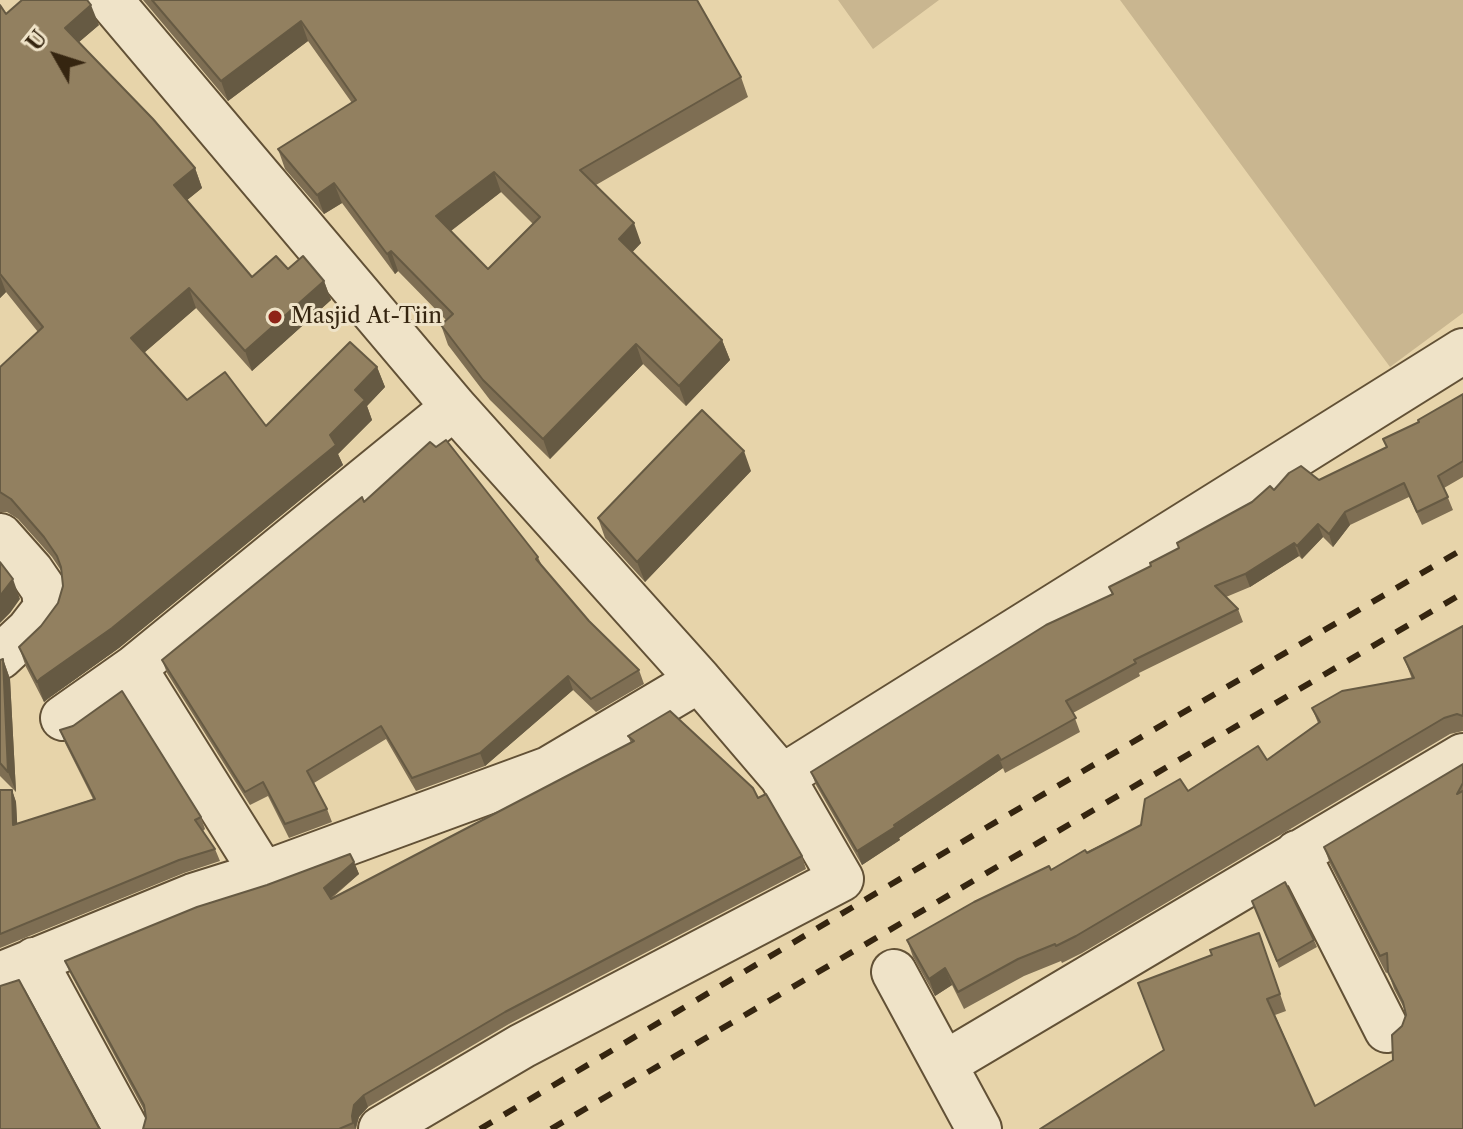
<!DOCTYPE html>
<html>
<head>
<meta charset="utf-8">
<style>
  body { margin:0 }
  #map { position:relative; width:1463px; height:1129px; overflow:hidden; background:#e7d4aa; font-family:"Libre Caslon Text",serif }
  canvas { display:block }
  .north { position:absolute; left:16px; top:16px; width:80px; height:80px; -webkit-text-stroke:6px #efe3c8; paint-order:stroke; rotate:309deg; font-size:22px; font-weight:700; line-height:32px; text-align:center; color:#352510 }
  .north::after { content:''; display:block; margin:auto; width:28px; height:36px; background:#352510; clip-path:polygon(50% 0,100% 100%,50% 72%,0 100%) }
</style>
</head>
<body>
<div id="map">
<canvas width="1463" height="1129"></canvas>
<div class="north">U</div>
</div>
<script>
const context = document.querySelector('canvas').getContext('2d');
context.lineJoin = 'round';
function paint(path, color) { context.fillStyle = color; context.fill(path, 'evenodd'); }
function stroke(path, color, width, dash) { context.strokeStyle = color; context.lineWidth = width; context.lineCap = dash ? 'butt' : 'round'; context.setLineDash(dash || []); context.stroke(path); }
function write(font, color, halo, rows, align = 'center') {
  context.font = font + ' "Libre Caslon Text",serif'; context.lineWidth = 6; context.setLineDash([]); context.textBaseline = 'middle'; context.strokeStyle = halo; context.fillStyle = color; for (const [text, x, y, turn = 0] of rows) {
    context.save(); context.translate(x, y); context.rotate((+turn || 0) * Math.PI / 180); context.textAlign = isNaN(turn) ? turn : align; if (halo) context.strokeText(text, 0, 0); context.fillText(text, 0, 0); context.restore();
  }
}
paint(new Path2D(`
  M838 0H939L873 49Z
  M1120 0H1463V313L1390 367Z`), '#c9b690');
const street = new Path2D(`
  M110 0 454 407 699 680 782 777 841 879 522 1046 381 1129
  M0 536 31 571 44 590 46 608 29 630 0 657
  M134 668 263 874
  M63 718 134 668 454 407
  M782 777 1463 351
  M1297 853 1387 1030
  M34 960 126 1129
  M894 972 979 1129
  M0 975 193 896 263 874 549 769 699 680
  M944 1064 1463 756`);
stroke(street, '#625136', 48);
stroke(street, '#efe3c8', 44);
stroke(new Path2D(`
  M480 1129 984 829 1463 549
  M551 1129 1463 593`), '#352510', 6, [14, 14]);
paint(new Path2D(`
  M143 0H697L741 77 748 97 596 185 641 243 632 252 722 340 730 360 686 406 643 364 550 459 490 400 448 345 441 325 446 320 398 271 395 274 342 203 324 214 285 169 278 149 352 103 308 41 228 101ZM501 192 533 224 488 269 451 231Z
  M0 5 6 14 99 25 79 42 195 168 202 188 187 200 252 277 288 269 324 281 331 300 252 371 196 308 144 353 187 400 266 426 377 367 385 387 367 406 372 420 338 454 343 465 119 648 49 698 44 702 26 667 19 647 41 626 58 603 63 586 62 572 52 557 18 519 7 512H0V367L38 332 6 292 0 298Z
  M1463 394V477L1444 488 1453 510 1422 525 1409 497 1350 525 1333 547 1323 537 1302 559 1299 556 1250 587 1226 597 1238 609 1243 622 1139 673 1140 676 1073 713 1080 732 1005 773 1003 768 899 838 900 840 862 865 816 785 811 772 1112 594 1109 587 1151 566 1274 490 1319 480 1387 448 1383 439 1419 423Z
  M751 471 645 582 605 538 598 518Z
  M364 502 538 557 542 566 589 621 639 670 644 684 596 712 573 690 485 766 416 791 386 739 314 783 327 809 332 822 289 838 268 796 250 805 167 673 162 660Z
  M1463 626V731L1450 734 1082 953 1062 963 1061 961 1024 976 964 1009 952 985 935 996 913 957 907 940 1141 825 1188 791 1267 760 1318 723 1312 708 1412 679 1404 658Z
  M3 659 10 679 16 792 0 776V660Z
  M60 730 201 817 205 829 203 831 215 849 220 861 184 873 0 948V790H12L16 802 17 824 93 799 65 743Z
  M628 736 758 798 802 856 806 869 509 1024 368 1107 359 1117 356 1129H143L146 1118 145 1112 70 973 65 961 354 862 359 874 331 899 631 743Z
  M1463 764V1129H1040L1164 1050 1212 955 1259 933 1286 1011 1275 1015 1315 1106 1393 1060 1406 1015 1405 1010 1394 989 1388 972 1386 973 1330 864 1324 847Z
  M1252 901 1314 940 1317 947 1279 968Z`), '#7e6e53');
paint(new Path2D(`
  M91 5 99 25 72 48 65 28Z
  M301 21 308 41 228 101 221 81Z
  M195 168 202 188 181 205 174 185Z
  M494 172 501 192 444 236 436 216Z
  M334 183 342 203 324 214 317 195Z
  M634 223 641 243 626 259 619 239Z
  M391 251 398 271 395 274 387 254Z
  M0 276 6 292 0 298Z
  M324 281 331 300 252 371 245 351Z
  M189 288 196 308 138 358 131 338Z
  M722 340 730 360 686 406 679 386Z
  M636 344 643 364 550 459 543 439Z
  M377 367 385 387 367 406 372 420 338 454 343 465 119 648 49 698 44 702 37 682 41 678 330 435 355 390Z
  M744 451 751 471 645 582 637 562Z
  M1345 512 1350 525 1333 547 1329 534Z
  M1318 524 1323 537 1302 559 1297 546Z
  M1294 543 1299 556 1250 587 1245 574Z
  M13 579 20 599 10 613 0 623V596Z
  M3 659 10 679 16 792 8 772Z
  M568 676 573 690 485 766 480 753Z
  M998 755 1003 768 899 838 900 840 862 865 857 851Z
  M12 790 16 802 18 838 13 825Z
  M354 862 359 874 328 900 324 888Z
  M945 968 952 985 935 996 929 979Z
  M364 1095 368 1107 359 1117 355 1129 352 1116 354 1105Z`), '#665a43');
const building = new Path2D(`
  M22 0H87L91 5 65 28 153 119 195 168 174 185 252 277 276 256 288 269 303 256 324 281 245 351 189 288 131 338 187 400 225 372 266 426 350 342 377 367 355 390 365 400 330 435 336 445 112 628 41 678 37 682 19 647 41 626 58 603 63 586 61 567 57 556 44 537 11 499 0 492V367L43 327 0 274V5L6 14Z
  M152 0H697L741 77 580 170 634 223 619 239 722 340 679 386 636 344 543 439 483 380 441 325 453 314 391 251 387 254 334 183 317 195 278 149 356 100 301 21 221 81ZM494 172 540 217 488 269 436 216Z
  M1463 394V461L1438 476 1448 497 1417 512 1404 483 1345 512 1329 534 1318 524 1297 546 1294 543 1245 574 1215 586 1238 609 1134 660 1136 663 1066 701 1076 718 1001 760 998 755 894 825 895 827 857 851 811 772 1046 625 1113 594 1109 587 1151 566 1150 563 1179 548 1177 543 1252 502 1270 486 1274 490 1289 473 1301 466 1319 480 1387 447 1383 439 1419 422 1418 420Z
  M702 410 744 451 637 562 598 518Z
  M446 440 538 557 536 559 589 621 639 670 591 699 568 676 480 753 412 778 381 726 307 771 327 809 285 824 263 782 245 792 162 660 362 497 364 502 430 442 436 447Z
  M0 562 13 579 0 596Z
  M1463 626V716L1457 714 1444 718 1076 936 1056 946 1055 944 1018 959 958 992 945 968 929 979 907 940 974 902 1049 866 1051 870 1085 850 1087 853 1141 825 1145 799 1180 779 1188 791 1258 746 1267 760 1320 722 1312 708 1342 691 1414 678 1404 658Z
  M3 659 8 772 0 763V660Z
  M122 691 201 817 195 820 215 849 179 860 0 934V790H12L13 825 95 799 60 730 73 726Z
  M670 711 753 788 758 798 766 794 802 856 505 1012 364 1095 354 1105 352 1116 353 1123 339 1129H143L146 1118 144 1105 65 961 197 907 267 885 350 854 354 862 324 888 331 899 634 741 628 736Z
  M1463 764V783L1457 794 1463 791V1129H1040L1164 1050 1138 983 1212 955 1210 950 1259 933 1280 994 1267 999 1315 1106 1393 1060 1392 1035 1402 1026 1406 1015 1403 1002 1388 972 1387 953 1380 956 1324 847Z
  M1285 882 1314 940 1277 961 1252 901Z
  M19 980 99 1128 100 1129H0V986Z`);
paint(building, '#928060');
stroke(building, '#665a43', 2);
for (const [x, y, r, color] of [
  [275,317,8,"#8f2418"]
]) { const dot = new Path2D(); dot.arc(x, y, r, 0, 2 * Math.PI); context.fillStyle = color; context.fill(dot); stroke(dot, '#efe3c8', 3); }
write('22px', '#352510', '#efe3c8', [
  ["Masjid At-Tiin",291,317]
], 'left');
</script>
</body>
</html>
